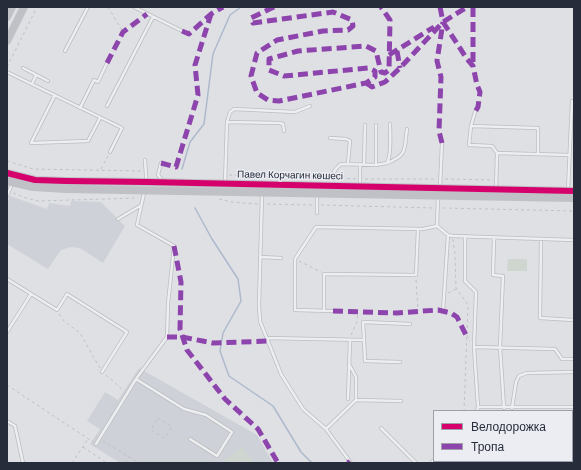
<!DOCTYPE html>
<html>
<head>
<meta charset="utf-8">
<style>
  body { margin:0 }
  #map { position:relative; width:581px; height:470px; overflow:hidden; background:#dee0e3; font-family:Barlow,sans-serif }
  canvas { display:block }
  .frame { position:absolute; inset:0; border:8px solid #272c3a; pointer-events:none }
  .legend { position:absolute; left:433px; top:410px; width:140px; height:52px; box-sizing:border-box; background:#ebedf3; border:1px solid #9da0a9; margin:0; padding:5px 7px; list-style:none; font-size:12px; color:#272c3a }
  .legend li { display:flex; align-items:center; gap:8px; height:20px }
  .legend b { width:20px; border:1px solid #9da0a9 }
</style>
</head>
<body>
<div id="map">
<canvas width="581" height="470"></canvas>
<div class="frame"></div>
<ul class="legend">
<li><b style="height:5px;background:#d6006c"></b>Велодорожка</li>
<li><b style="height:5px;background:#8e44ad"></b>Тропа</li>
</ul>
</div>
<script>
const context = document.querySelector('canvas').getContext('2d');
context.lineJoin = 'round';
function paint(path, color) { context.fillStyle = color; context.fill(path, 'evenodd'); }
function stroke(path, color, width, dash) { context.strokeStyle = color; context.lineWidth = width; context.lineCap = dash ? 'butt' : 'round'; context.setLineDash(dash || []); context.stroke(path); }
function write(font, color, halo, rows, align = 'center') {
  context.font = font + ' Barlow,sans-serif'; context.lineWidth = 3; context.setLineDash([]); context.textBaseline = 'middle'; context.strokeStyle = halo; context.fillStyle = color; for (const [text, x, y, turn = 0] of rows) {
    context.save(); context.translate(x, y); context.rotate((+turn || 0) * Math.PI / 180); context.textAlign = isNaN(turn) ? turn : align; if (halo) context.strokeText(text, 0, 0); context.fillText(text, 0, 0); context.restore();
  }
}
paint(new Path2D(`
  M10 196 47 209 49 203 70 206 71 201 101 202 125 226 103 263 80 248 71 247 61 250 48 269 7 244V204Z
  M139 368 257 435 273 463H120L90 444 100 429 87 421 105 392 118 400Z`), '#ced1d7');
paint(new Path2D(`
  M508 259H527V271H507Z
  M242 447 254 463H222Z`), '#ced6cf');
stroke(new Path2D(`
  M182 169 190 142 204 124 213 54 230 15 241 7
  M195 208 212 239 238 279 241 301 223 333 220 351 229 376 273 406 301 452 312 463`), '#aeb9cd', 1.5);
const lane = new Path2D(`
  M134 7 182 31
  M65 51 88 7
  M23 68 48 81
  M7 72 122 128 110 152
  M32 84 36 75
  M55 95 31 143 88 141 100 118
  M107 106 153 17
  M80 108 94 80 98 82 107 63
  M475 112 471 126 469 145 492 146 497 153 569 155
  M227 122 280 123 283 124 284 131
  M471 126 538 128V154
  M330 138 346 139 350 141 348 163
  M145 160 147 190
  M161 163 158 175 164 182V190
  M387 163C408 155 404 149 407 129
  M360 164V185
  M364 164 365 125
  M376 165V125
  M225 183 227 122 230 112 234 109 295 112 310 106
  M331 185C332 175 333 170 341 164L376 165 387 163C392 154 390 134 390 124
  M440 187 442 143
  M496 189 497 153
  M568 190 572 101
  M262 194 259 305 260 321 281 374 303 409 326 429 351 463
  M7 196 12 184
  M317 213V195
  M118 219 140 206
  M437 226 438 196
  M465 236V281L476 292 474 347 478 407 477 411
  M494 238 493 275 503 276 500 347 504 408
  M541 239 540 318 574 320
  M261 257 281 258
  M7 279 57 310 67 294 127 332 102 372
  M324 311V274L416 275 418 229
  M333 311 295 310V259L316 227 423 229 437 226 448 235 453 236 574 240
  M443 311 448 235
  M7 332 31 294
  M267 338 364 340 365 361 400 362
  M364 340 363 322 410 324
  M474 347 555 349 562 359H574
  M136 379 184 409 206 415 232 432 217 456 190 439
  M348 399 350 340
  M356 400 401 401
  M478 407H574
  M512 408 516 382 519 376 527 373 574 372
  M7 421 15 426 23 463
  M381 428 416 463
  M326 429 356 400V377L349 364
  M96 444 136 379 167 337 168 304 174 246 137 225 144 193
  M431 463 434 460
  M542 463V461`);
stroke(lane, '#bbbdc0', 4);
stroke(new Path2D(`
  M108 7 123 32
  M7 67 37 7
  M7 161 33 169 141 171
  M101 169 108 156
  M229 175 328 178
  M335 178 356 179
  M365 179H436
  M445 179 492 180
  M13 193 26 198 38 201 138 198
  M219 199 232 202 258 204
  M267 204 314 205
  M321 205 434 208
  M443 208 574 211
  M453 239 455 254 456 288 468 305 464 411
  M299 261 321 272
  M416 280 418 311
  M448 293 456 289
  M59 314 64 321 80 333 100 368
  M351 335 357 322 358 312
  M467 335 470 341
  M106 375 124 391
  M7 385 93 442
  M158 418 172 427 164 438 151 430Z
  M103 441 139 463
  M83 447 107 463
  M72 463 88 439
  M125 463 129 457
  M498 463V461
  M511 463V461
  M518 463V461`), '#c0c1c5', 1, [3, 3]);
stroke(lane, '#edeef0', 2.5);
stroke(new Path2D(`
  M7 17 12 7
  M7 41 24 7
  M7 173 35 180 66 181 147 182 574 191
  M7 181 33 187 66 189 574 198`), '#bfc1c6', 8);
stroke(new Path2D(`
  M274 7 251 18 253 23 333 12 352 20 353 26 348 30 323 31 277 40 257 53 251 76 257 93 268 100 279 101 366 83 375 77V71L368 68 284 76 269 70V59L298 51 366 46 376 51 381 72 385 73 389 70 390 20 381 7
  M440 7 443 22 467 59 473 66 477 85 480 92 478 107 475 112
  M473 7V66
  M182 31 189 34 211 14 223 7
  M397 51 400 68
  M389 55 434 27
  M107 63 123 32 147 14
  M366 83 372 87 385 82 400 68 443 22 467 7
  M442 143 439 131 441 77 437 61 443 22
  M161 163 176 167 198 95 195 65 211 14
  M174 246 181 282 180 329 187 350 225 399 258 429 278 463
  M333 311 397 313 438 310 451 313 457 317 466 335
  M167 337H182L213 343 269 341
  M348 463 350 461`), '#8e44ad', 5, [10, 5]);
stroke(new Path2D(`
  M7 173 35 180 66 181 147 182 574 191`), '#d6006c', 6);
write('10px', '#272c3a', '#ebedf3', [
  ["Павел Корчагин көшесі",290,175,1]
]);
</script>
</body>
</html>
